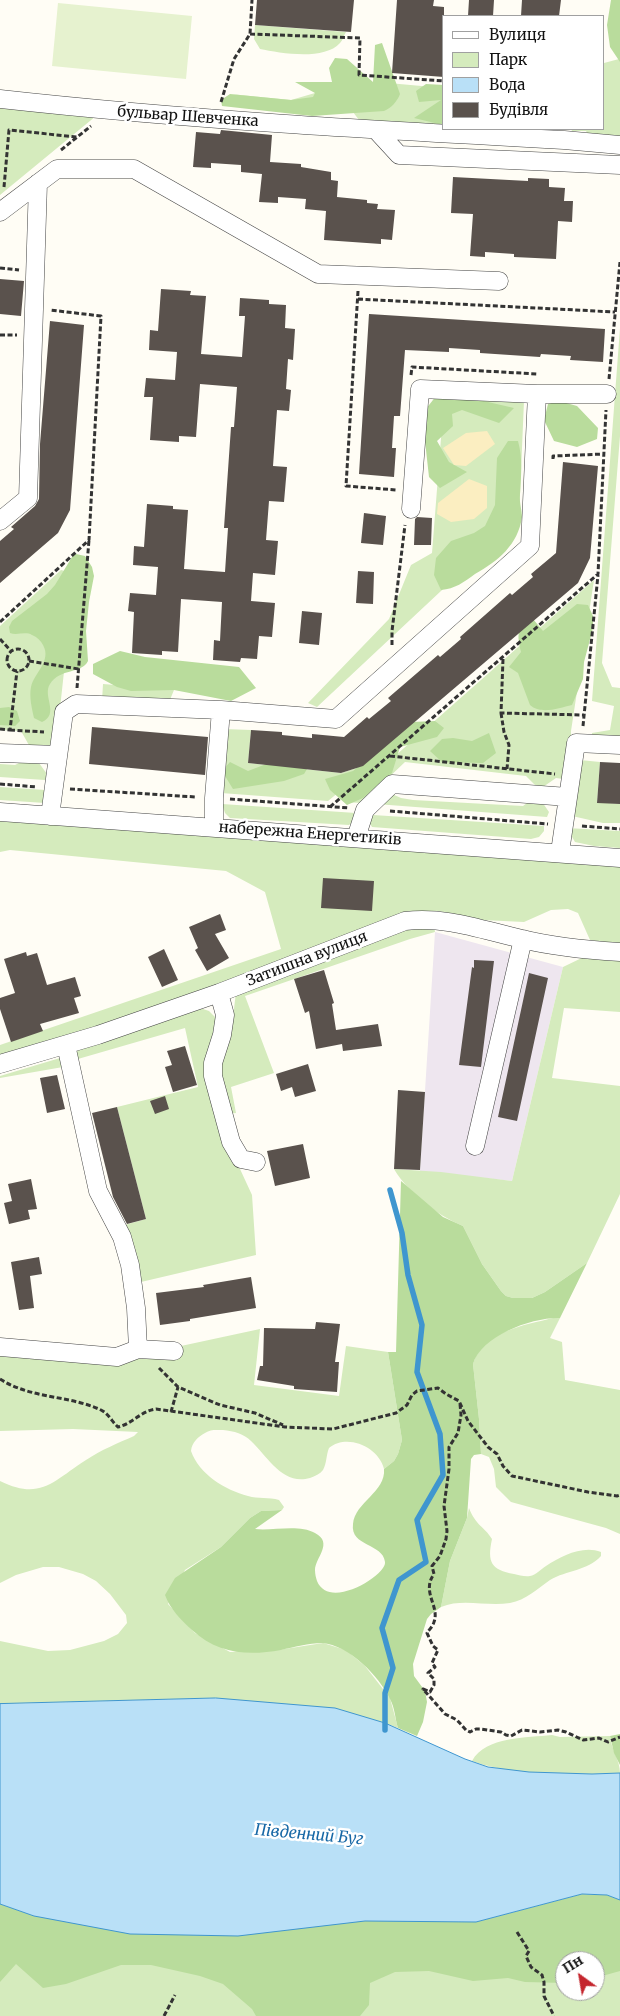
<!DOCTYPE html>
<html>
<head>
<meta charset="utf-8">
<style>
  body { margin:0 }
  #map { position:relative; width:620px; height:2016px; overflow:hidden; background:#fffdf5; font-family:Merriweather,serif }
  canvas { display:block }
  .legend { position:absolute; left:442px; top:15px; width:162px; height:115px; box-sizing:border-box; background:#fff; border:1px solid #a0a0a0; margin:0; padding:6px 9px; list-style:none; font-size:15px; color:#111 }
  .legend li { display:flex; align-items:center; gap:10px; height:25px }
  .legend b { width:25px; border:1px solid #a0a0a0 }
  .north { position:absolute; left:555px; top:1951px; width:50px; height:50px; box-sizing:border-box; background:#fff; border:1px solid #a0a0a0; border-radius:50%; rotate:328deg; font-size:14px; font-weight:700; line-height:20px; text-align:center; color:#111 }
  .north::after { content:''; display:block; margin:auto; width:18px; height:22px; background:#c4262e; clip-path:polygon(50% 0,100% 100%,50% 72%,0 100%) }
</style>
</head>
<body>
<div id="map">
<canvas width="620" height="2016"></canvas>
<ul class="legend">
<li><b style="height:6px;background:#fff"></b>Вулиця</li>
<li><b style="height:14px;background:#d5ebbd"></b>Парк</li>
<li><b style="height:14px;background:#b9e0f7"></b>Вода</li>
<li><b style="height:14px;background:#5a524d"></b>Будівля</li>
</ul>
<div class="north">Пн</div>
</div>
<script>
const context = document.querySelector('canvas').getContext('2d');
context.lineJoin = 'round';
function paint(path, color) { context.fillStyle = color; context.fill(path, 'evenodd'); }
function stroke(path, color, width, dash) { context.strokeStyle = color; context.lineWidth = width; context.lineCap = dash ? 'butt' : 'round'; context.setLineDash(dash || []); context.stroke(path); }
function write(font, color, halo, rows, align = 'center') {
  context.font = font + ' Merriweather,serif'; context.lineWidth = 5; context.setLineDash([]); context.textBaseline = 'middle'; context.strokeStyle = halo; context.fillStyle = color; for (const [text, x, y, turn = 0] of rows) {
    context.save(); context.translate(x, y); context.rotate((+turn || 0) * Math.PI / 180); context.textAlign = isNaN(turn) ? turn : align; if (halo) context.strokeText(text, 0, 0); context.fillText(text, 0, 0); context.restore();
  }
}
paint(new Path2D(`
  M435 932 563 967 512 1181 420 1171Z`), '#eee6ef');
paint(new Path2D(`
  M255 25 346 32C344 35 343 40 340 43 324 61 280 53 260 49L254 39Z
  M620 37V138L589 136 586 131H572L571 129H604V63L619 59Z
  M377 82 444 88V126L359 120 353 112 230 94 291 100 315 93Z
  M0 107 96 116 0 195Z
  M620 328V436L602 663 612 687 620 688V741H592V733L610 730 614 706 592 701Z
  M444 400 524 401 519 518 317 707 308 703 389 619 411 565 432 553Z
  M61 570 68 572 74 580 56 745 47 749 30 747 21 731 0 730V626Z
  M594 580 571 731V742L563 779 556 778 543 787 536 786 526 776 405 762 362 803 343 802Z
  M103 684 174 690 167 707 102 701Z
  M224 729 251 730 248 763 341 773 363 766 361 774 328 801 221 793Z
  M27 759 39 763 47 774 45 780 0 777V764L15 765Z
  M580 760 600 762 597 802 620 804V823H603L572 816Z
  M0 787 46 790 45 803 0 800Z
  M392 794 401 798 413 800 523 806 531 800 540 799 549 812 547 817 376 804Z
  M222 804 356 813V819L349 825 230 818 225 813Z
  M373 815 544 826V831L539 837 531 839 372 827 369 822Z
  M0 821 535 858 620 867V944L590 940 578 913 568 909 551 910 524 922 483 920 439 911H417L395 917 255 978 0 1058V1045L281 949 265 892 226 871 10 850 0 852Z
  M567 828 620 831V848L594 846 575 842Z
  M413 925 434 926 435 932 410 939 245 996 274 1073 231 1087 236 1113 227 1114 218 1060 231 1034 236 992Z
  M590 954 620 957V1012L564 1008 552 1078 620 1086V1194L587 1263 545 1292 532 1298H513L506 1296 501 1291 482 1264 463 1226C437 1215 409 1194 394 1169L441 1172 512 1181 563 967Z
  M200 1008 209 1011 215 1017 228 1151 240 1169 252 1195 256 1255 141 1282 136 1255 121 1226 146 1219 117 1107 198 1087 185 1028 71 1061 76 1050Z
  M60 1058 63 1067 0 1078V1076Z
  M553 1318H560L550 1338 562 1342 565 1380 620 1390V1534L606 1528 511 1502 496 1487 494 1469 489 1457 481 1454 479 1419 473 1364C483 1331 525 1325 553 1318Z
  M260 1329 254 1385 339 1396 346 1346 388 1352 402 1440 398 1454 394 1461 384 1469C379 1447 347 1433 329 1448 326 1455 327 1463 323 1470 320 1474 315 1476 310 1478 283 1486 268 1457 251 1441 244 1434 234 1431 223 1430 216 1430 211 1429 205 1433 198 1437 192 1442 191 1451 199 1474 225 1490 248 1496 258 1499 269 1497 279 1500L284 1507 282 1510 261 1511 250 1518 221 1547 185 1570 168 1604 195 1633 230 1652 278 1650 323 1643 346 1650 365 1666 390 1698 398 1728 385 1723 216 1698 0 1704V1641L48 1651 70 1650 104 1641 118 1634 127 1623 126 1615 110 1594 96 1581 83 1574 59 1567H43L16 1575 0 1583V1481C41 1501 53 1481 86 1460 101 1450 118 1443 134 1436L138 1432 73 1429 0 1431V1352L134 1359H162L167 1349Z
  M469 1508C476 1526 484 1526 492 1539 487 1562 491 1570 514 1574 519 1575 525 1577 530 1576 536 1575 541 1569 546 1566 561 1556 583 1545 601 1552V1556C587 1571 567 1570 550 1580 537 1589 526 1600 510 1603 487 1607 463 1598 441 1607L450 1561 467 1518Z
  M552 1735 560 1737 610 1736C611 1749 620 1760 620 1773 574 1775 516 1777 472 1761 486 1736 527 1738 552 1735Z
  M620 1900V2016H0V1904L34 1916 476 1922 523 1910ZM565 1961H595V1991H565Z`), '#d5ebbd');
paint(new Path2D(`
  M611 0H620V62L610 47 607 25Z
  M382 43 400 94C397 102 391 108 384 111L312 116 222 106 221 100 230 94 291 100 313 97 315 93 295 82H332L329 68 335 58 347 59 373 82 375 45Z
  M426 84 444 85 443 125 414 118 441 100 419 102 416 91Z
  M440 391 514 408 499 423 462 410 452 414 453 426 437 441 449 462 467 472 440 488 429 477 422 414Z
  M559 401 577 406 598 428 597 439 577 447 554 441 544 420 548 404Z
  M508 441H518C523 459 521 475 520 494 519 502 522 510 522 517 518 545 498 561 475 574 464 582 455 589 441 590L434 575 436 558 451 541 474 533 485 526 495 505 497 458Z
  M76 554 85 556 92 567 94 576 89 602 86 631 88 661C82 674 60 668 50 684 42 696 60 714 42 722L34 718C32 709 29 697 31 687 34 673 52 661 43 645 41 641 37 637 32 635 25 631 17 636 10 633L9 627 12 621 47 594 55 585 72 557Z
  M577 604 588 605 593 616V628L584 662 583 679 572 705C559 708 541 715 530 705L518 673 509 667 521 652C517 634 516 628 533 619L543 631Z
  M120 651 145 657 239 667 256 688 231 701 174 690 131 691 117 687 93 674V664Z
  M9 707 17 711 20 721 15 726 0 725V708Z
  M435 721 444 728 437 737 400 747 392 773 363 798 347 805 330 790 325 779 353 771 412 722Z
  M489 733 496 753 483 763 442 762 430 751 442 739 453 738 472 741Z
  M282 758 307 769 304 774 284 781 233 789 222 771 230 762 248 771Z
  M401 1181 443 1217 463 1226 482 1264 501 1291 506 1296 513 1298H532L545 1292 587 1263 560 1318C532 1317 481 1336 473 1364L479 1419 481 1454 474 1455 471 1459 467 1518 450 1561 441 1607 431 1614 427 1619 413 1664 414 1676 425 1691 427 1702 423 1722 417 1736 398 1728C395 1719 395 1708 390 1699 379 1676 349 1645 322 1643 309 1643 294 1647 281 1650 248 1656 218 1654 192 1630 181 1620 170 1609 165 1595L175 1578 221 1547 250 1518 261 1511 282 1510 255 1529C273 1531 299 1524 315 1533 334 1543 315 1558 315 1570 315 1574 316 1578 317 1581 329 1611 387 1575 385 1562 383 1543 350 1547 353 1524 355 1502 386 1492 384 1469L394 1461 398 1454 402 1440 388 1352H396Z
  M620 1734V1765L614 1753 610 1736Z
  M582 1894 607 1895 620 1900V1971L595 1978V1961H565V1983L525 1982 508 1978 473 1981 429 1971 395 1972 370 1983 369 2005 360 2016H256L252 2009 223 1984 200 1976 151 1965H121L66 1984 43 1988 16 1964 0 1982V1904L34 1916 476 1922Z`), '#b9dc9c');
paint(new Path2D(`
  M487 431 495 444 466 466 454 465 443 448 466 433Z
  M469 479 487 486V508L474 519 451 522 437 514 438 503Z`), '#fbeec1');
paint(new Path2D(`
  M58 3 192 16 186 79 52 66Z`), '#e6f2cf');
const water = new Path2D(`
  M216 1698 335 1708 385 1723 465 1759 488 1767 529 1772 592 1774 620 1773V1900L607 1895 582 1894 476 1922 365 1921 238 1936 130 1934 34 1916 0 1904V1704Z`);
paint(water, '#b9e0f7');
stroke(water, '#3f96cf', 1);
stroke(new Path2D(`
  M385 1730V1693L393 1668 382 1628 399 1580 426 1562 417 1520 443 1475 440 1434 417 1372 422 1325 408 1275 402 1233 390 1190`), '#3f96cf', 5.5);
paint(new Path2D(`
  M257 0H354L351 32 255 25Z
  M397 0H434L433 6 444 7V77L392 73Z
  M469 0H494L493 16H468Z
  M522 0H561L559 16H521Z
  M221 130 272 135 270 162 301 164V167L331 172V180L338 181 337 197 367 200V203L378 204 377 209 395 210 392 240 381 239V244L324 240 326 211 305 209 306 199 278 197V203L259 202 262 174 241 172V165L211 163V168L193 167 196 132 220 134Z
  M453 177 528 181V178L549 179V187L565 188 564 201H573L572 222 558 221 556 259 514 257V254L485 252V257L470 256 473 214 451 213Z
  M0 279 24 281 21 316 0 314Z
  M161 289 191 291 190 295 206 296 201 354 242 357 245 316H239L240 298 269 300V304L286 305 285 328 295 329 293 360 288 359 286 389 291 390 289 411 277 410 273 466 287 467 284 502 269 501 266 540 278 541 275 575 253 573 251 601 275 603 272 637 259 636 257 659 241 658 240 662 213 660 214 640 220 641 222 602 181 599 178 652 162 651V655L132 653 134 612 128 611 130 593 156 595 158 567 133 565 134 546 144 547 147 504 173 506V509L188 510 184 569 225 572 228 528H224L231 427H234L237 387 200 384 196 437 179 436V442L150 440 153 397H144L146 378 175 380 177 352 149 350 150 330 158 331Z
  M369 314 605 329 603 362 570 360 571 356 541 354 540 357 480 353V350L449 348V352L405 350 400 416H394L392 448H396L394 477 359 474Z
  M50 321 84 325 70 510 58 533 0 583V541L14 529 11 527 35 506 39 499 40 444Z
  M563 462 598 466 590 558 578 583 363 766 341 773 248 763 251 730 282 732V735L312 738V734L344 737 367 717 369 719 391 701 388 698 438 655 440 657 461 639 460 637 510 593 512 595 533 577 531 574 556 553Z
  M364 513 386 516 383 545 361 543Z
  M417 517 432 518 431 545H414L415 519Z
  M358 571 374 572 373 604 356 603Z
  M302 611 322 613 319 645 299 643Z
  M92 727 208 737 205 775 89 764Z
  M600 762 620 763V804L597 803Z
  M323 878 374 881 372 911 321 908Z
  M220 914 226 930 215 934 229 958 207 971 195 950 198 948 189 927Z
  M164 949 178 980 162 987 148 957Z
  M26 952 27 956 37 953 47 985 75 977 81 996 74 998 79 1013 40 1024 43 1031 11 1042 0 1009V998L15 993 4 959Z
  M474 960 494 961 481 1067 459 1065 472 967 474 968Z
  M324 970 334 1003 332 1004 336 1030 378 1024 382 1046 343 1051 342 1044 316 1049 309 1011 305 1013 294 979Z
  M529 973 548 978 517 1121 498 1117Z
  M185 1046 197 1085 173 1092 165 1067 172 1065 167 1051Z
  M308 1064 316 1091 295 1097 292 1087 281 1091 276 1074Z
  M57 1075 65 1109 47 1113 40 1078Z
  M398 1090 425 1092 420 1170 394 1169Z
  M165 1096 169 1109 155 1114 150 1101Z
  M117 1107 146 1219 127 1224 113 1197 92 1113Z
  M303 1144 310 1178 275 1186 267 1151Z
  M31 1179 37 1209 28 1210 30 1219 9 1224 4 1203 12 1201 8 1184Z
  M39 1257 42 1274 30 1276 34 1308 19 1310 11 1262Z
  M251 1277 256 1308 190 1319V1321L160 1325 156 1293 204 1287 203 1285Z
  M316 1322 340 1324 335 1362H339L337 1392 294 1389V1386L257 1380 260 1366H263L264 1328 315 1329Z`), '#5a524d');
const minor = new Path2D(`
  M0 99C188 120 376 130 564 140L620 145
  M376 130 399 155 620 165
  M0 212 57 169H134L318 274 499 281
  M411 509 420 389 537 394
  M0 521 28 498 38 183
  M0 753 58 755
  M0 812 620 858
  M50 816 64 712 76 704 221 710
  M214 827V798L221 710 336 719 530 546 537 394H607
  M356 838 365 810 392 784 568 797
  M560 852 576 743 620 745
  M219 993 225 1015 222 1035 213 1063V1076L231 1142 241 1159 256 1162
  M66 1045 98 1191 122 1237 130 1265 136 1308 138 1349
  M0 1064 98 1035 219 993 405 921C446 916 482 930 522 939 554 947 587 950 620 952
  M475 1146 523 939
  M0 1347 117 1357 138 1349 174 1351`);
stroke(minor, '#444', 19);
stroke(new Path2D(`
  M250 34 360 38 359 75 444 81
  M221 102 234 59 250 34 252 0
  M61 150 91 126
  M4 187 9 130 77 137
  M0 268 19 270
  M358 291 346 486 397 490
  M358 299 615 312
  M0 335H17
  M411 375 412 367 537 374
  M609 379 620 262
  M553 459V456L604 454
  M0 622 89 540 101 316 50 310
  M0 639 11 651
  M392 645V631L405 525
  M7 660a11 11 0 1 1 22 0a11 11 0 1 1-22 0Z
  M503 659 501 713 584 715
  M29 661 79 669
  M77 688 89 540
  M501 713 504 732 509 745 507 769
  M583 726 598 575
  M0 729 10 730 17 671
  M10 730 44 732
  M390 756 555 774
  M0 784 37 787
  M70 789 196 797
  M230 799 349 808
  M330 807 598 574 606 410
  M390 811 548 824
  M582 826 620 829
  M159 1368 178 1387 220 1405 255 1413 283 1425
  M0 1379C31 1399 69 1395 101 1410 109 1414 112 1422 118 1427 132 1424 141 1411 156 1409L285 1427 333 1429 396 1413 407 1405 412 1395 417 1391 438 1388 446 1394 459 1401 468 1421 488 1447 497 1454 503 1466 512 1476 588 1492 617 1496 620 1495
  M460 1404 461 1415 458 1433 449 1447V1469L444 1506 447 1531 446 1539 440 1556 432 1566 434 1574C421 1592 440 1606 434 1622 433 1626 429 1630 427 1633L433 1646 438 1650 432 1663 435 1667 428 1673 434 1679V1685L430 1692 423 1689 445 1714 457 1720 466 1730 470 1732 476 1729H481L501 1732 506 1735 511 1736 522 1730 540 1732 558 1730 566 1732 583 1740 599 1738 608 1742 620 1737
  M171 1412 178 1387
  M517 1932 529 1951 526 1956 531 1967 542 1975 544 1982V1996L554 2016
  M164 2016 175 1995`), '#333', 3, [5, 2.5]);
stroke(minor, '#fff', 18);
write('15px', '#111', '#fff', [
  ["бульвар Шевченка",188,117,4],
  ["набережна Енергетиків",310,834,4],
  ["Затишна вулиця",307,959,-21]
]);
write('italic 16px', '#1768a6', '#fff', [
  ["Південний Буг",309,1835,5]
]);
</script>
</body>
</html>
